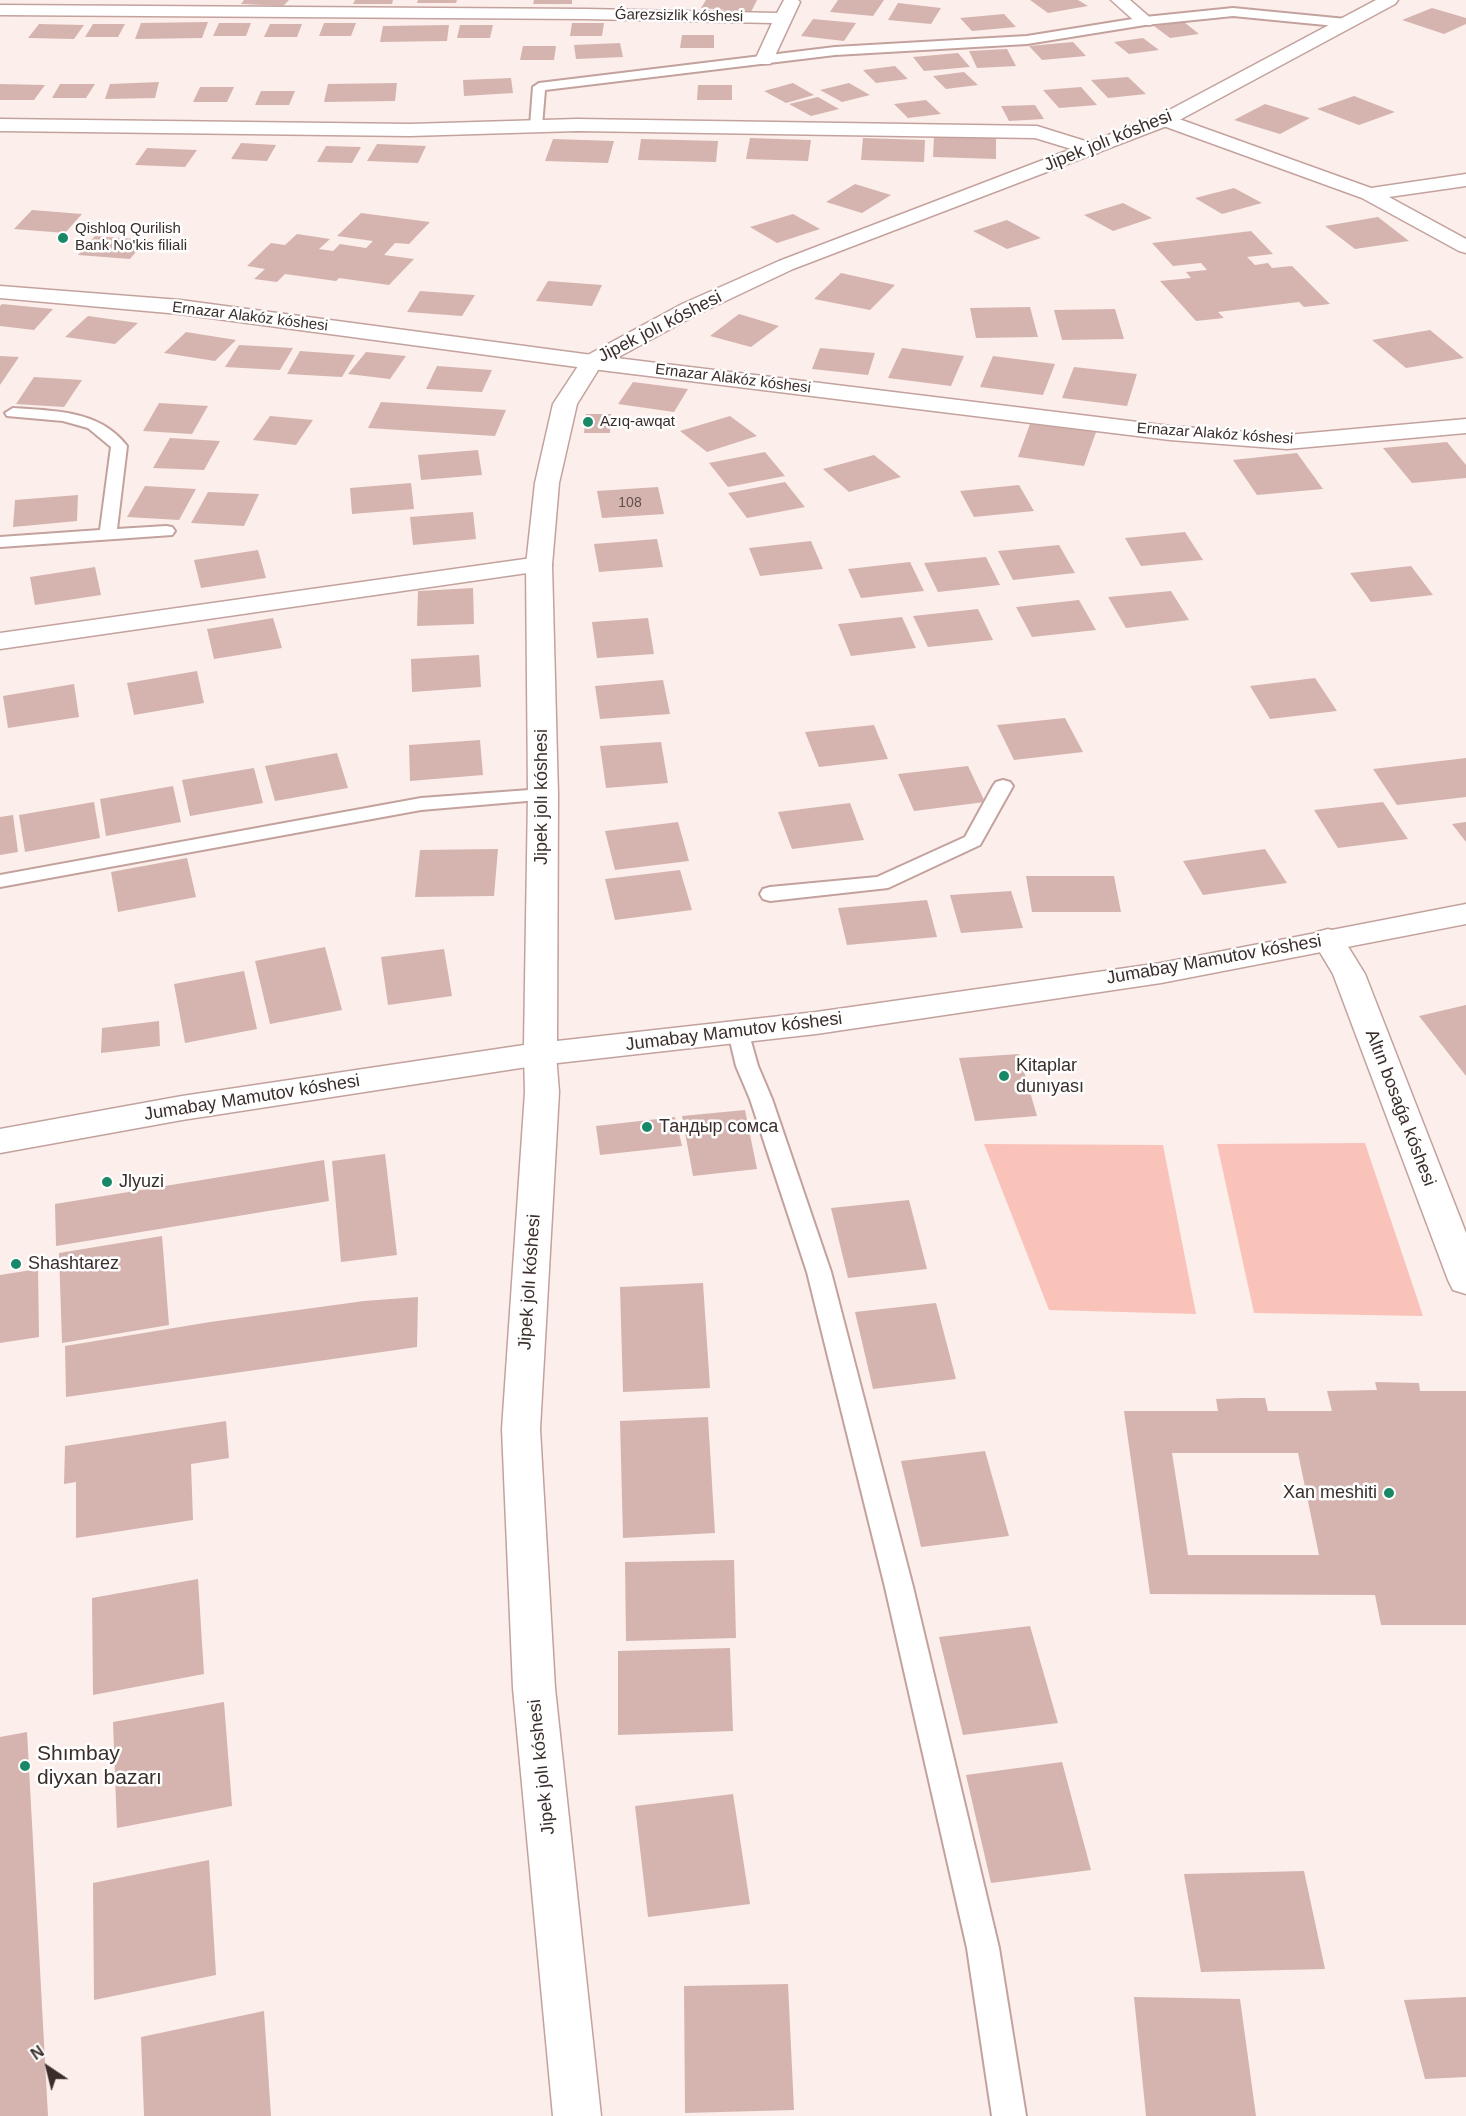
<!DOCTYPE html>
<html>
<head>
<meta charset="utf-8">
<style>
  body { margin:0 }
  #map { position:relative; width:1466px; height:2116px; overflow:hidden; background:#fceeeb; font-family:Helvetica,sans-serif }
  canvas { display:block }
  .north { position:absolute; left:18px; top:2038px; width:60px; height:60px; -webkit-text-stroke:4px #fefefe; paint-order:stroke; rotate:325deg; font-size:16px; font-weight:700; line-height:24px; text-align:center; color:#3a2e2b }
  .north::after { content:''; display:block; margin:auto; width:21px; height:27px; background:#3a2e2b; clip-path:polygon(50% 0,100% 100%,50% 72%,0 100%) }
</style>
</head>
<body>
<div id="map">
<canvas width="1466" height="2116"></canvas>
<div class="north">N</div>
</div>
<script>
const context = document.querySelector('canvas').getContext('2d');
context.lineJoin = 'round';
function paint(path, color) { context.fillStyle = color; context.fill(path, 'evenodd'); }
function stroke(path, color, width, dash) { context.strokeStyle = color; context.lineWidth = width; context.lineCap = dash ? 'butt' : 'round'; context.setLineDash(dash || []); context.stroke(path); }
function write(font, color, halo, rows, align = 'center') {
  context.font = font + ' Helvetica,sans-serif'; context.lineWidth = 5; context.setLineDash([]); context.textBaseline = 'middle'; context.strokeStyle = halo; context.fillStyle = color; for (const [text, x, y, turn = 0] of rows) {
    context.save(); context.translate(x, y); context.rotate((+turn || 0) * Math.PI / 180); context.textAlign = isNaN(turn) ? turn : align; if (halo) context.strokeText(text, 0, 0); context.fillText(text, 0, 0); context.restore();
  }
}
paint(new Path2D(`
  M1365 1143 1423 1316 1254 1313 1217 1144Z
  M984 1144 1163 1145 1196 1314 1049 1310Z`), '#fac3ba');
paint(new Path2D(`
  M244 0H289L283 6 241 4Z
  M355 0H393L392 4H353Z
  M418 0H457L456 3H417Z
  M534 0H572V4H533Z
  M706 0H757L751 12 701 8Z
  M838 0H884L873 16 830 12Z
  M1030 0H1078L1088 6 1048 13Z
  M898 3 941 8 931 24 888 20Z
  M1432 8 1466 18V24L1444 34 1402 20Z
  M1004 14 1016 27 972 31 960 18Z
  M813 19 856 23 844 41 801 36Z
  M208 22 202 38 135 39 141 23Z
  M1184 22 1199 34 1170 38 1154 26Z
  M219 23H251L246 36H213Z
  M324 23H356L351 36H319Z
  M572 23H604L602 36H570Z
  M39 24 84 25 74 39 28 38Z
  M93 24H125L118 37H85Z
  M270 24H302L297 37H264Z
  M449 25 447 41 380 42 383 26Z
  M460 25H493L490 38H457Z
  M682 35H714V48H680Z
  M1143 38 1159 50 1129 54 1114 42Z
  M1073 42 1086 56 1042 60 1029 46Z
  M620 43 623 57 576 59 574 45Z
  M523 46H556L554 60H520Z
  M1007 49 1016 66 977 68 969 51Z
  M958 53 970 67 924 71 913 57Z
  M895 66 908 79 876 83 863 70Z
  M964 72 978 85 946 89 933 76Z
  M1128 77 1146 94 1108 98 1091 80Z
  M511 78 513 93 464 96 463 80Z
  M159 82 155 98 105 99 110 84Z
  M397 83 395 101 324 102 328 84Z
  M793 83 814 95 786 103 764 91Z
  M849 83 870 95 842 102 820 90Z
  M0 84 45 85 34 100H0Z
  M60 84H95L86 98H52Z
  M698 85H732V100H697Z
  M200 87H234L227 102H193Z
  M1081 87 1097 105 1059 108 1043 90Z
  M261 91H295L289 105H255Z
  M1354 96 1395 112 1359 125 1317 109Z
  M818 97 839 109 811 116 789 104Z
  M926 100 941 114 908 118 894 104Z
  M1265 104 1310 118 1280 134 1234 120Z
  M1035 105 1044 119 1009 121 1001 106Z
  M934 136 996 137V159L933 157Z
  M750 138 811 140 808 161 746 159Z
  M863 138 925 140 924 162 861 160Z
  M553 139 614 141 608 163 545 161Z
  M641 139 718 141 716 162 638 160Z
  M241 143 276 145 267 161 231 159Z
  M377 144 426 146 418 163 367 161Z
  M326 146 361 147 352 163 317 162Z
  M147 148 197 150 185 167 135 165Z
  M855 184 891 195 862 213 826 202Z
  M1234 188 1262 203 1222 214 1195 198Z
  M1123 203 1152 218 1113 231 1084 215Z
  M32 210 82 214 65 233 14 229Z
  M361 213 430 222 409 244 395 243 384 255 414 259 389 285 339 278 336 281 285 274 277 282 254 279 265 269 247 266 271 243 285 245 297 234 330 239 319 249 333 251 340 244 366 248 373 241 337 236Z
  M793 214 820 229 777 243 750 227Z
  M1378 217 1409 241 1355 249 1325 226Z
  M1007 220 1041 238 1007 249 973 231Z
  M1251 231 1273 254 1247 257 1255 265 1268 263 1272 268 1292 266 1330 304 1304 307 1299 302 1218 312 1224 318 1196 321 1160 281 1191 278 1186 272 1207 270 1201 263 1173 266 1152 243Z
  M95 236 146 240 130 259 78 255Z
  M841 273 895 285 870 310 814 299Z
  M548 281 602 285 592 306 536 301Z
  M420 291 475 295 462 316 407 312Z
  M2 304 53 309 34 330 0 326V306Z
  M1030 307 1038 337 976 338 970 308Z
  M1115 309 1124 339 1062 340 1054 310Z
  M739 314 779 326 751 347 710 336Z
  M88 316 138 323 115 344 65 337Z
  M1430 330 1464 358 1406 368 1372 340Z
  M186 332 236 340 215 361 164 353Z
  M239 345 293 348 280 370 225 367Z
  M820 348 875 353 868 375 812 369Z
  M902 348 964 356 951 386 888 378Z
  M300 351 355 355 342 377 287 374Z
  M366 352 406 356 390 379 348 374Z
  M0 356 19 357 0 385Z
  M993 356 1055 364 1043 395 980 387Z
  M437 366 492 370 482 392 426 389Z
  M1074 367 1137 374 1127 406 1062 398Z
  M34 377 82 380 64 407 16 404Z
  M633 382 688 389 674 412 618 404Z
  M381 402 506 410 495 436 368 428Z
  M159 403 208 406 192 434 143 431Z
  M586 414H611L610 433H584Z
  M270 416 313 420 296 445 253 440Z
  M730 416 757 436 707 452 680 431Z
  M1030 424 1096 432 1084 466 1018 457Z
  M170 438 220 441 204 470 153 468Z
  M1447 442 1466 465V478L1412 483 1383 448Z
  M478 450 482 475 421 480 418 455Z
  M765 452 785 476 728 487 709 463Z
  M1297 453 1323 489 1257 495 1233 460Z
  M874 455 901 477 849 492 823 469Z
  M785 482 805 507 747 518 728 493Z
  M411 483 414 509 352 514 350 488Z
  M1019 485 1034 511 974 517 960 491Z
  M145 486 196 489 179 520 127 517Z
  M658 487 664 514 602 518 597 491Z
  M208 492 259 494 244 526 191 523Z
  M78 495 77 521 13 527 15 500Z
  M473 512 476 539 413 545 410 517Z
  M1185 532 1203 560 1141 566 1125 538Z
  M657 539 663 567 599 572 594 544Z
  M811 541 823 569 760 576 749 548Z
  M1059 545 1075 573 1013 580 998 551Z
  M258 550 266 578 201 588 194 560Z
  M986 557 1000 585 938 592 924 563Z
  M910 562 924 591 861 598 848 569Z
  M1411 566 1433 595 1371 602 1350 573Z
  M95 567 101 595 35 605 30 577Z
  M473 588 474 624 417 626 418 591Z
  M1171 591 1189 620 1126 628 1108 597Z
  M1079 600 1096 630 1032 637 1016 607Z
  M978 609 993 640 928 647 913 616Z
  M902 617 916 648 851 656 838 624Z
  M273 618 282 648 214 659 207 629Z
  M648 618 654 654 597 658 592 622Z
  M479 655 481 687 412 692 411 659Z
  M197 671 204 703 134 715 127 683Z
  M1315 678 1337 711 1270 719 1250 686Z
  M663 680 670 714 600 719 595 686Z
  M74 684 79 717 8 728 3 696Z
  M1065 718 1083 752 1014 760 997 725Z
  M874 725 888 759 819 767 805 732Z
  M480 740 483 775 410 781 409 745Z
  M661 742 668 783 606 788 600 746Z
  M337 753 348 788 275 801 265 766Z
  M1466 758V797L1397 805 1373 769Z
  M968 766 985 802 914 811 898 774Z
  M254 768 263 803 190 816 182 780Z
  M173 786 181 822 106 836 100 799Z
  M94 802 100 838 25 852 19 815Z
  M1383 802 1408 839 1338 848 1314 810Z
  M850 803 864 840 792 849 778 812Z
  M13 815 18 852 0 855V817Z
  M678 822 689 861 615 870 605 831Z
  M1466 822V842L1452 824Z
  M498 849 494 896 415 897 420 850Z
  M1265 849 1287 883 1203 895 1183 861Z
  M187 858 196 897 118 912 111 872Z
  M680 870 692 910 615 920 605 879Z
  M1026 876H1114L1121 912H1032Z
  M1011 891 1023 928 961 933 950 895Z
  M927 900 937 937 847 945 838 908Z
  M325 947 342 1010 270 1024 255 961Z
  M444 949 452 996 388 1005 381 957Z
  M244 971 257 1029 185 1043 174 984Z
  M1466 1005V1076L1419 1016Z
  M159 1021 160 1046 101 1053 102 1028Z
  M1019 1054 1037 1116 975 1121 959 1058Z
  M745 1110 757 1169 693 1176 682 1116Z
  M675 1117 682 1146 600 1155 596 1126Z
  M385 1154 397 1255 341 1262 332 1161Z
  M324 1160 329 1201 56 1246 55 1204Z
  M909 1200 927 1269 848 1278 831 1208Z
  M162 1236 169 1325 62 1343 59 1253Z
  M38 1269 39 1337 0 1343V1275Z
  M703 1283 710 1388 623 1392 620 1287Z
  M418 1297 417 1347 66 1397 65 1346 210 1322 364 1301Z
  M936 1303 956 1379 873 1389 855 1312Z
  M1375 1382 1419 1383 1420 1391H1466V1625H1381L1375 1595 1150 1594 1124 1411H1218L1216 1399 1241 1398H1265L1268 1411H1332L1327 1391 1377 1390ZM1172 1453H1298L1319 1555H1188Z
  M708 1417 715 1533 623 1538 620 1421Z
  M226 1421 229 1458 191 1464 193 1520 76 1538V1482L64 1484 65 1446Z
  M985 1451 1009 1536 921 1547 901 1461Z
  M734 1560 736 1638 626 1641 625 1562Z
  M198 1579 204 1674 93 1695 92 1598Z
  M1030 1626 1058 1723 963 1735 939 1637Z
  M730 1648 733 1731 618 1735V1651Z
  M224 1702 232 1806 117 1828 113 1722Z
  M27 1732 48 2116H0V1737Z
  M1062 1762 1091 1870 991 1883 966 1775Z
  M733 1794 750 1904 648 1917 635 1806Z
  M209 1860 216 1975 94 2000 93 1883Z
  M1304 1871 1325 1969 1201 1972 1184 1874Z
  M788 1984 794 2110 685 2113 684 1986Z
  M1134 1997 1240 1999 1256 2116H1146Z
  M1466 1997V2077L1425 2079 1404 2000Z
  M264 2011 271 2116H144L141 2037Z`), '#d5b4af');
const lane = new Path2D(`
  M1233 8 1346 19 1352 23 1346 27 1233 16 1145 25 1027 44 835 55 545 90 542 126 536 130 530 126 533 87 539 83 835 47 1027 36 1145 17Z
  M13 408C54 411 100 410 127 446L117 529 166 526 172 527 175 531 172 535 0 547V537L100 530 111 447 88 428 63 421 7 416 5 413Z
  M1003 780 1010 782 1013 786 980 845 888 888 770 901 763 899 760 894 763 889 770 887 877 877 965 837 993 786 996 782Z
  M543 789 550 791 553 795 550 799 421 810 0 887V875L421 798Z
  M739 1025 747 1027 758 1066 772 1099 831 1272 913 1587 999 1948 1026 2116H992L967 1948 885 1587 807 1272 750 1099 736 1066 728 1032 731 1027Z`);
const street = new Path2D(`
  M784 0H798L800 2 773 60 770 64H758L755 60 772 23 586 19 0 15V5L586 9 777 13Z
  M1111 0H1130L1154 21 1151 25H1139Z
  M1165 114 1371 188 1466 174V186L1389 197 1466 239V253L1459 251 1362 198 1158 124 1156 120 1158 116Z
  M0 119 410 124 577 119 1037 126 1098 145 1101 149 1098 153 1091 155 1035 138 577 131 410 136 0 131Z
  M0 286 180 300 592 355 1170 426 1287 435 1466 419V433L1287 449 1170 440 592 369 180 314 0 298Z
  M539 557 548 560 552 565 548 570 0 649V633Z
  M1328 929 1339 932 1365 974 1466 1233V1294L1453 1290 1448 1280 1333 974 1312 939 1317 932Z
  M540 1043 552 1046 556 1054 559 1092 540 1429 555 1688 601 2116H553L513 1688 502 1429 525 1092 524 1054 528 1046Z`);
const secondary = new Path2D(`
  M1376 0H1398L1395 4 1172 124 793 269 698 314 600 367 577 404 559 483 552 565 558 795 557 1041 816 1012 1161 963 1466 904V924L1161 983 816 1034 540 1065 182 1120 0 1153V1129L182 1096 524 1045 528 795 526 565 535 483 553 404 584 357 682 304 779 261 1158 116Z`);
stroke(lane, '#c3a29d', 4);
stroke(street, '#c3a29d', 3);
stroke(secondary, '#c3a29d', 3);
paint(lane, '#fff');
paint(street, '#fff');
paint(secondary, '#fff');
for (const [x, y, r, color] of [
  [63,238,6,"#198866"],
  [588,422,6,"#198866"],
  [1004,1076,6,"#198866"],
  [647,1127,6,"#198866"],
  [107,1182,6,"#198866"],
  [16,1264,6,"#198866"],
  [1389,1493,6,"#198866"],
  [25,1766,6,"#198866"]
]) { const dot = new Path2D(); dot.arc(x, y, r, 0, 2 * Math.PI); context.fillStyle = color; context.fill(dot); stroke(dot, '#fefefe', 2); }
write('14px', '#61504c', null, [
  ["108",630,503]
]);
write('15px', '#3a2e2b', '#fefefe', [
  ["Ǵarezsizlik kóshesi",679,16,1],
  ["Ernazar Alakóz kóshesi",250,317,7],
  ["Ernazar Alakóz kóshesi",733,379,7],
  ["Ernazar Alakóz kóshesi",1215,434,4]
]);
write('15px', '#3a2e2b', '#fefefe', [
  ["Qishloq Qurilish",75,229],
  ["Bank No'kis filiali",75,246],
  ["Azıq-awqat",600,422]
], 'left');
write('18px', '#3a2e2b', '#fefefe', [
  ["Jipek jolı kóshesi",1108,141,-22],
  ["Jipek jolı kóshesi",660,327,-27],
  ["Jipek jolı kóshesi",542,797,-90],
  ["Jumabay Mamutov kóshesi",1214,960,-10],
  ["Jumabay Mamutov kóshesi",734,1032,-7],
  ["Jumabay Mamutov kóshesi",252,1098,-9],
  ["Altın bosaǵa kóshesi",1400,1108,69],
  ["Jipek jolı kóshesi",530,1282,-86],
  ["Jipek jolı kóshesi",542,1767,-96]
]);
write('18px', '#3a2e2b', '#fefefe', [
  ["Kitaplar",1016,1066],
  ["dunıyası",1016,1087],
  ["Тандыр сомса",659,1127],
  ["Jlyuzi",119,1182],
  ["Shashtarez",28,1264],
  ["Xan meshiti",1377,1493,"right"]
], 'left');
write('21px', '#3a2e2b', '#fefefe', [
  ["Shımbay",37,1754],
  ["diyxan bazarı",37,1778]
], 'left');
</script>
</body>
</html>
